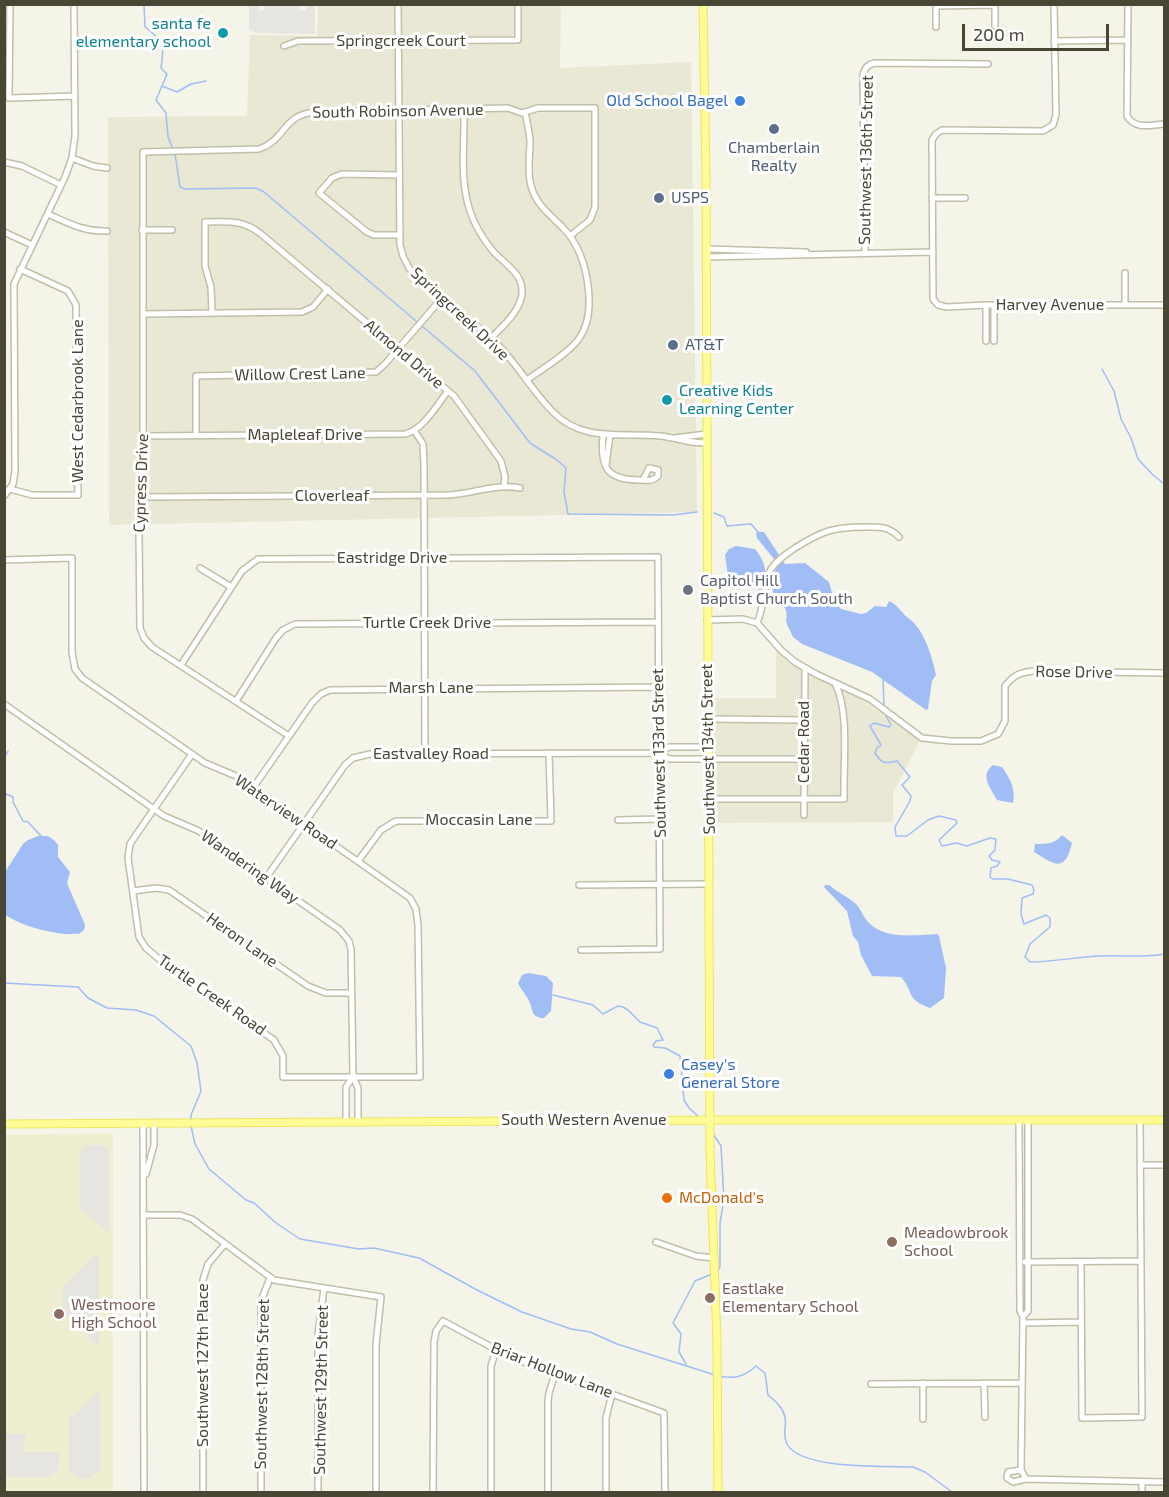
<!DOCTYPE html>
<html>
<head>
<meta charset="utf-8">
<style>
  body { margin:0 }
  #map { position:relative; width:1169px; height:1497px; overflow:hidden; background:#f5f4e8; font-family:"Exo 2",sans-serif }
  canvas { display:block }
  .frame { position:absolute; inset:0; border:6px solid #494636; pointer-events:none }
  .scale { position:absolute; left:962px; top:24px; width:147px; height:27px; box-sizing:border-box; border:3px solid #494636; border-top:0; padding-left:8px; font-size:18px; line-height:21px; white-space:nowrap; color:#494636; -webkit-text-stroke:4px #fff; paint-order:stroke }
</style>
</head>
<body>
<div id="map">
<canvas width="1169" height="1497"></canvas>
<div class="frame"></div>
<div class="scale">200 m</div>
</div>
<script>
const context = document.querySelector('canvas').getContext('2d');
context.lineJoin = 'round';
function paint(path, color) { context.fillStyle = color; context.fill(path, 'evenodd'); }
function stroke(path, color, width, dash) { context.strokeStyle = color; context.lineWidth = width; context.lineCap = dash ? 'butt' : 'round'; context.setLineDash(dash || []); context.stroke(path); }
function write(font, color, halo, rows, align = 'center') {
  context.font = font + ' "Exo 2",sans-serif'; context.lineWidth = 6; context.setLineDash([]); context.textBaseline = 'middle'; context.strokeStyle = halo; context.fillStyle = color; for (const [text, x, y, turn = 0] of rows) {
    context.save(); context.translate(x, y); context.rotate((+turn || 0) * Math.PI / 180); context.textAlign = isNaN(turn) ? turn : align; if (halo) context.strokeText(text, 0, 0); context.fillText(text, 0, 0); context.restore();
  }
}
paint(new Path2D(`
  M318 5H561L560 68 691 62 697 512 109 525 108 117 247 116 250 35 317 36Z
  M776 650 797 667 818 679 857 696 920 740 893 793V822L715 823 714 698H776Z`), '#e9e8d5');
paint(new Path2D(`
  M113 1133V1492H5L4 1135Z`), '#efeed1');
paint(new Path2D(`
  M249 5H262L258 6 260 11 264 10 265 6H300V10L304 11 306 10 307 5H302H315V34L257 33 249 29Z
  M84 1145H105V1148L109 1149V1231H106L80 1209V1149L84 1148Z
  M96 1255H99V1344H95L63 1313V1286Z
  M96 1393H100V1472H96L88 1479H79L73 1472H69V1416H74Z
  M4 1434H27L22 1452H59V1468L54 1473H50V1477H5Z`), '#e6e5e0');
paint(new Path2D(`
  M758 532H764L785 564 805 563 829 582 834 600 841 609 861 614 866 613 875 606 886 607 889 601C896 604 898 608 903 613 906 617 910 619 914 623 926 636 932 657 936 675L932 681 928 709 926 710 872 672 802 644 793 637 786 622C793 597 759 606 778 564L757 538 756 533Z
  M736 546 755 549C765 561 770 576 760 590L744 586 728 576 725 555 729 549Z
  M993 765 1002 767C1010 778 1016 790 1013 803L997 800C991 789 979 775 993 765Z
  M1062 835 1072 843C1065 873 1055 865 1034 852L1035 844C1046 844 1055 844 1062 835Z
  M38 836H48L55 841 58 845V857L70 872 67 883 85 925 84 930 79 934C73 933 71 935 65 934 44 932 21 925 5 915V872L23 844 28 840Z
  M825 885H829C837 892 848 897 856 904 861 909 863 917 869 923 887 940 914 935 937 934L939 936 946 968 944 998 930 1008C905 999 915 993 901 977L872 976 861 955 858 942 853 936 847 911 824 887Z
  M528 973 546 976 553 983 551 1011 544 1018C531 1018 533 1009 529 1001 526 994 521 990 518 983L522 975Z`), '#a0bdf5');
stroke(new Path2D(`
  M144 4 145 27C165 42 164 44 161 68L167 74 156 100 166 113 168 137 173 149
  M162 86 177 92 191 84 206 81
  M175 154 180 187 185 189 256 188 264 192 475 371 530 443 557 460 566 468 564 492 568 514 673 515 697 512
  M1102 369 1114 391 1121 419 1131 438 1138 459 1152 474 1164 484
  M714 513 724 517 727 526 751 524 758 532
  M883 680 884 706
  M885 714 891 725 889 727 874 723 870 726 881 745 877 748 875 753C882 764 885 764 897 761L910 777 902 785 911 796 910 801 895 827 896 836H907L928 820 939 816 956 820 957 823 939 840 942 846 956 843 967 846 990 838 996 839 995 850 989 856 992 860 1000 862 997 866 991 868 990 877 993 879H1008L1032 885 1034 890 1033 894 1022 898 1021 914 1024 924 1046 915 1050 918V927L1030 944 1025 957 1030 962C1054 962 1076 957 1099 956 1121 955 1143 958 1164 954
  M4 758 8 751
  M4 793 13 797V802L23 821 28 822 41 836
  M4 983 78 987 88 998 107 1008 136 1010 154 1016 191 1046 197 1063 201 1091 191 1115V1121
  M553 995 593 1005 603 1014 618 1006 623 1007 628 1010 640 1022 657 1028 663 1040 656 1041 653 1045 654 1047 665 1048 680 1056 684 1100 689 1108 699 1117
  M191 1126 195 1144 209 1169 246 1200 254 1203 276 1223 300 1239 359 1249 374 1248 419 1258 477 1290 522 1312 571 1329 590 1332 617 1344 715 1375
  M714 1135 721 1146 724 1200 720 1223V1267L718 1271
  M686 1364 679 1352 681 1334 673 1323 695 1281 712 1274
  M719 1376C735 1379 744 1377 756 1366L765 1373 768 1395C775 1401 783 1407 785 1417 787 1426 782 1434 787 1444 801 1470 885 1466 913 1467L925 1472 952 1492`), '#a0bdf5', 1.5);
const minor = new Path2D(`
  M10 4 9 98 75 96
  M398 4 400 245 403 256 409 268C431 296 465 315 492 339 516 361 531 390 553 412 583 443 623 432 661 436 677 438 689 443 706 443
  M936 4V27
  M995 4V26
  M1054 4 1056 115 1053 125 1043 131 942 130 936 134 932 140 933 299 938 305 947 307 986 305H1164
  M1128 4 1127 116C1135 130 1151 125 1164 124
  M936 6 995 5
  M1054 41 1128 40
  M284 46 298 41 518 40V4
  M464 109C465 144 458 185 473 219 478 230 484 240 492 250 502 262 521 272 522 289 524 308 503 326 491 338
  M525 112C527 122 529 130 530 140 530 157 526 178 534 194 541 211 559 221 570 236 588 261 598 314 578 340 565 356 543 368 527 380
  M72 158 93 166 107 168
  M4 162 22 166 61 185
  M399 175 342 174 332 178 319 193 367 232 374 235H399
  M932 198H965
  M48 214C68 223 84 232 107 231
  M142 230H172
  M4 232 32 245
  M706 249 806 252
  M865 253 863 76C864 69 868 64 875 63L988 64
  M706 257 933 252
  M1125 273V305
  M986 305V341
  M994 305V341
  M212 313 211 287 205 266V222C228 222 242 219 261 234L454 396 501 461 505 477 504 486
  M143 314 302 312 313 307 328 289
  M414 430 423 444 424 464 425 754
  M196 435V376L376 372 385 364 442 298
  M603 435C600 467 606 480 640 480 648 480 652 482 658 476V470L649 468 643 480
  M143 436 405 434C423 430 437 405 448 391
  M675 438 706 434
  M606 465 610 435
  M10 489 32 495H78L76 305 68 291 20 269
  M4 496 13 484 15 471 14 284 65 177 72 158 75 136 74 4
  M143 497 448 495C472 494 496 483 520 488
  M4 560 72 558V652L75 669 82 678 205 763 236 776 410 898 416 909 418 925 420 1077H283V1056L274 1040 159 959 146 948 139 937 128 858 130 844 136 835 192 754
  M200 568 231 587
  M707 620 743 619 757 623 781 650 795 662 816 674 870 699 922 738 951 741H981L998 734 1005 721V686C1014 675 1020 672 1034 671L1164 673
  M757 623C765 607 763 582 771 569 777 560 786 554 795 548 822 531 833 527 865 527 879 527 888 526 899 537
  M181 665 242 571 258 559 658 557 660 949 581 950
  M236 701 276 638 283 630 295 624 658 622
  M4 704 164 816 199 831 340 930 349 941 351 950 353 1077
  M708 719 804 720
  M289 736 152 647 144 638 140 628 139 532 143 497V152L259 149C286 140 282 115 315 112L508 108 522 113 538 108H595V207L590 220 570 236
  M659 753 669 759H804
  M253 788 312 703 321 694 330 690 659 687
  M708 799H844C843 765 850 712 835 683
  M804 815 805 668
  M618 820 660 819
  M358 861 381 830 396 821H551L549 753
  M266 878 345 765 353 758 370 754 659 753 669 747H708
  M579 885 709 884
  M133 891 156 888 169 890 308 986 326 993H352
  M1019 1120 1020 1311 1023 1317 1021 1470 1026 1479
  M346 1122V1087L353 1077 358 1088V1122
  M143 1123 144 1492
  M1140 1165H1164
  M146 1174 154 1145V1123
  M144 1215H180L192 1219 274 1280 381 1297 376 1345V1492
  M656 1242 696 1256 714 1258
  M1025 1262 1140 1261
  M1081 1262 1082 1418 1142 1417 1140 1120
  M1023 1317 1028 1311V1120
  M1023 1323 1081 1322
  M923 1383V1419
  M984 1383 985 1417
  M871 1384 1021 1383
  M1021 1470 1008 1472 1007 1478 1013 1482 1026 1479 1164 1482
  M1142 1482V1492
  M203 1492V1280L208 1264 225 1244
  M261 1492V1301L270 1278
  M318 1492V1335L324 1288
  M433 1492 434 1342 436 1331 443 1321 510 1357 664 1413 665 1492
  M491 1492V1366L496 1350
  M548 1492V1401L549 1393 555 1374
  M606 1492V1418L612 1394`);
const major = new Path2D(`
  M703 4 706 179 710 1152 717 1341 718 1492
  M4 1124 710 1120H1164`);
stroke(minor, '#c1bfa9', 8);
stroke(major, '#ece65f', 9);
stroke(minor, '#fff', 5);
stroke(major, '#fffc97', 7);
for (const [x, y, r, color] of [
  [223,33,6,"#0f9aa8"],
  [740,101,6,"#3f7fe0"],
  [774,129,6,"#5c6f8a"],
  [659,198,6,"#5c6f8a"],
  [673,345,6,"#5c6f8a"],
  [667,400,6,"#0f9aa8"],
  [688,590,6,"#6b7280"],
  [669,1074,6,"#3f7fe0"],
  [667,1198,6,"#e8710a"],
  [892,1242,6,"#8d6e63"],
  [710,1298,6,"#8d6e63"],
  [59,1314,6,"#8d6e63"]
]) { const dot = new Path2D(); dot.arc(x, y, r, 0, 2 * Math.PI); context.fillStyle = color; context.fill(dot); stroke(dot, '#fff', 2); }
write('16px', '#0d838f', '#fff', [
  ["santa fe",211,24],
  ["elementary school",211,42],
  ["Creative Kids",679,391,"left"],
  ["Learning Center",679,409,"left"]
], 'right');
write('16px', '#494636', '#fff', [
  ["Springcreek Court",401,41],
  ["South Robinson Avenue",398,111,-1],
  ["Southwest 136th Street",866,160,-89],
  ["Harvey Avenue",1050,305],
  ["Springcreek Drive",460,314,43],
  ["Almond Drive",404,354,40],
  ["Willow Crest Lane",300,374,-1],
  ["West Cedarbrook Lane",78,401,-90],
  ["Mapleleaf Drive",305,435],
  ["Cypress Drive",141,483,-88],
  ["Cloverleaf",332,496],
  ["Eastridge Drive",392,558],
  ["Turtle Creek Drive",427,623],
  ["Rose Drive",1074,672,1],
  ["Marsh Lane",431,688],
  ["Cedar Road",804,742,-90],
  ["Southwest 134th Street",708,749,-91],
  ["Southwest 133rd Street",659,753,-91],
  ["Eastvalley Road",431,754],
  ["Waterview Road",286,812,34],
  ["Moccasin Lane",479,820],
  ["Wandering Way",250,867,35],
  ["Heron Lane",242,940,35],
  ["Turtle Creek Road",212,995,35],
  ["South Western Avenue",584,1120],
  ["Southwest 127th Place",203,1365,-90],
  ["Briar Hollow Lane",552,1370,21],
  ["Southwest 128th Street",262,1384,-89],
  ["Southwest 129th Street",321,1390,-89]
]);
write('16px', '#366cbe', '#fff', [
  ["Old School Bagel",728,101],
  ["Casey's",681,1065,"left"],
  ["General Store",681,1083,"left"]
], 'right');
write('16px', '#4e5e75', '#fff', [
  ["Chamberlain",774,148,"center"],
  ["Realty",774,166,"center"],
  ["USPS",671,198],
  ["AT&T",685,345]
], 'left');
write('16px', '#5b616d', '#fff', [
  ["Capitol Hill",700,581],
  ["Baptist Church South",700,599]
], 'left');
write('16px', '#c56008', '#fff', [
  ["McDonald's",679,1198]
], 'left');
write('16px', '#785e54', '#fff', [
  ["Meadowbrook",904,1233],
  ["School",904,1251],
  ["Eastlake",722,1289],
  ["Elementary School",722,1307],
  ["Westmoore",71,1305],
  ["High School",71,1323]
], 'left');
</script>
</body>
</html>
